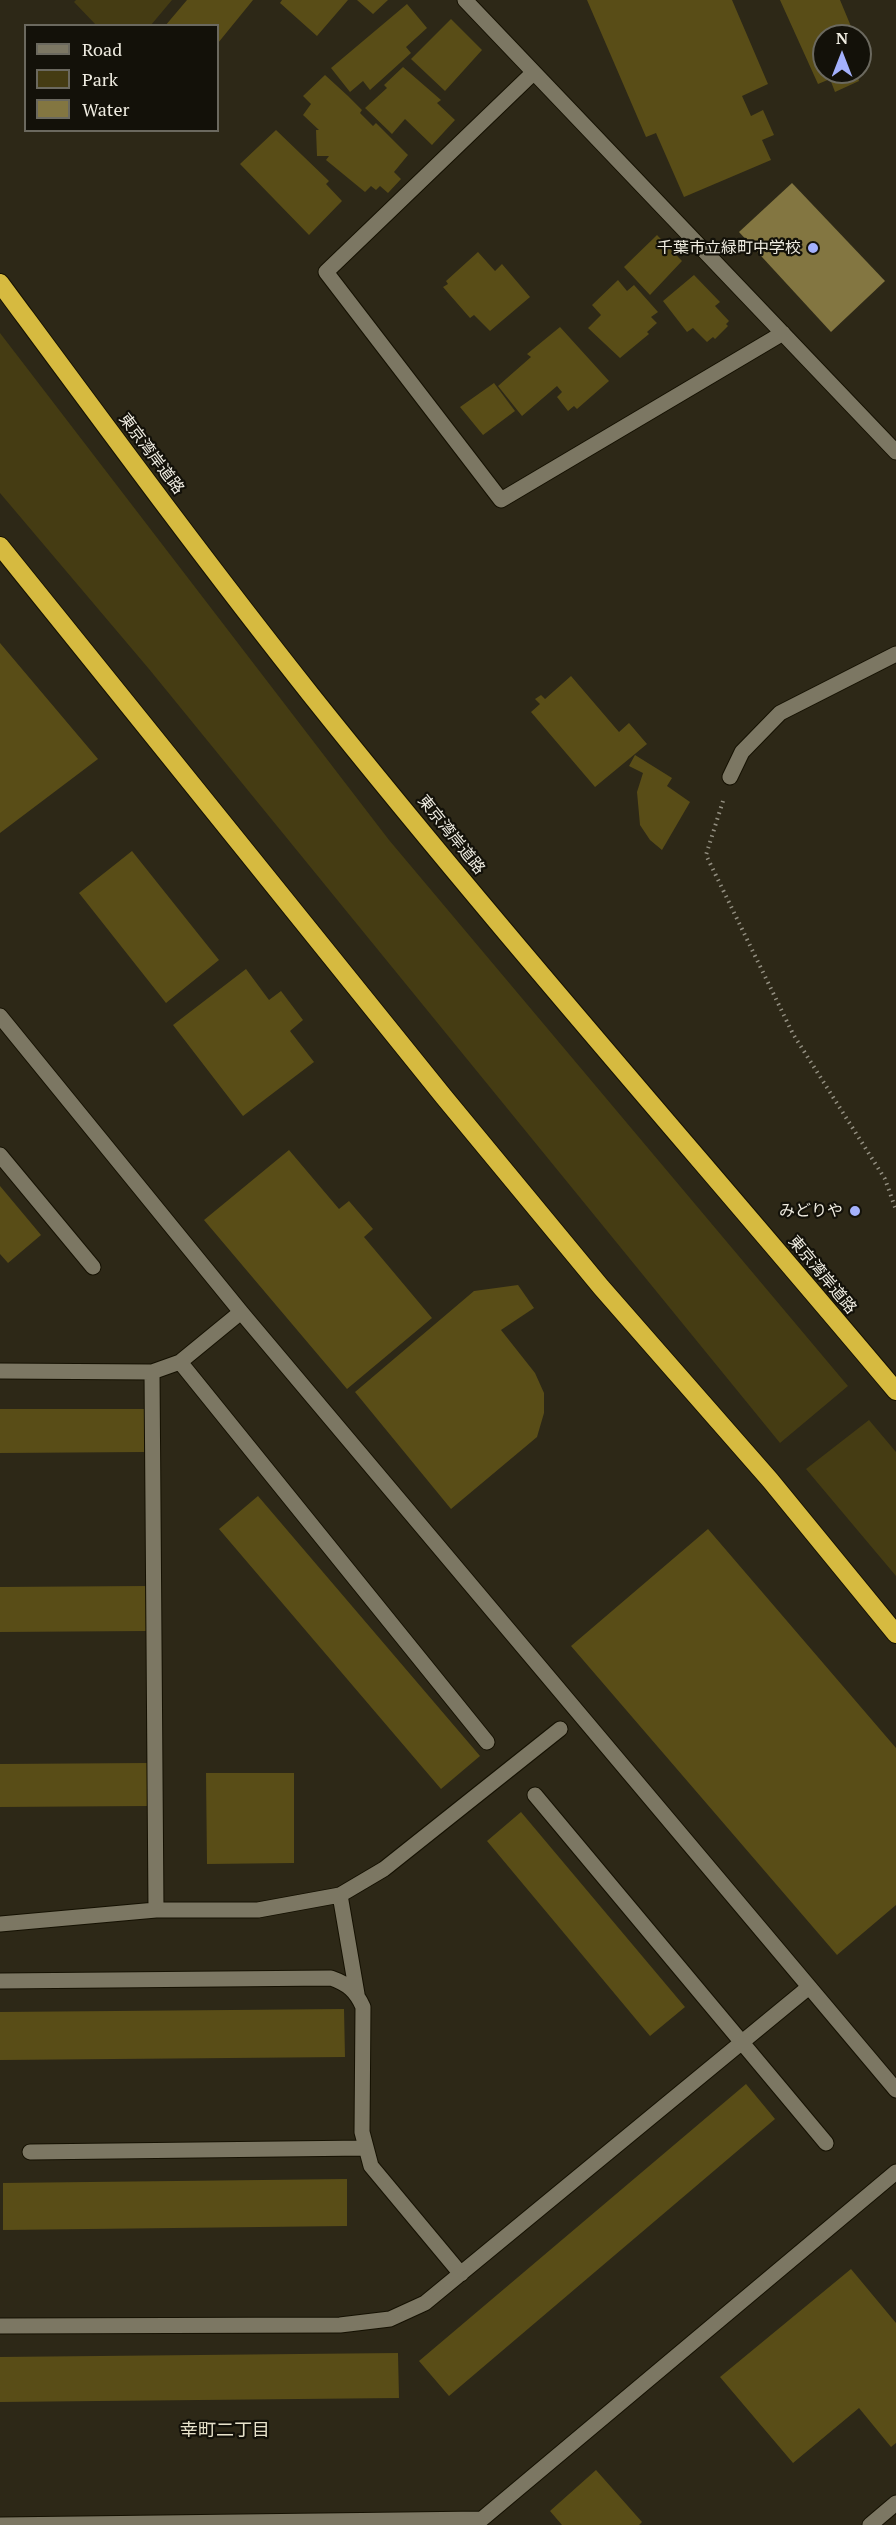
<!DOCTYPE html>
<html>
<head>
<meta charset="utf-8">
<style>
  body { margin:0 }
  #map { position:relative; width:896px; height:2525px; overflow:hidden; background:#2d2817; font-family:"PT Serif",serif }
  canvas { display:block }
  .legend { position:absolute; left:24px; top:24px; width:195px; height:108px; box-sizing:border-box; background:#131109; border:2px solid #6b695f; margin:0; padding:8px 10px; list-style:none; font-size:18px; color:#efece1 }
  .legend li { display:flex; align-items:center; gap:12px; height:30px }
  .legend b { width:30px; border:2px solid #6b695f }
  .north { position:absolute; left:812px; top:24px; width:60px; height:60px; box-sizing:border-box; background:#131109; border:2px solid #6b695f; border-radius:50%; rotate:0deg; font-size:16px; font-weight:700; line-height:24px; text-align:center; color:#efece1 }
  .north::after { content:''; display:block; margin:auto; width:21px; height:27px; background:#a4b1fc; clip-path:polygon(50% 0,100% 100%,50% 72%,0 100%) }
</style>
</head>
<body>
<div id="map">
<canvas width="896" height="2525"></canvas>
<ul class="legend">
<li><b style="height:8px;background:#7c7763"></b>Road</li>
<li><b style="height:16px;background:#453c13"></b>Park</li>
<li><b style="height:16px;background:#837641"></b>Water</li>
</ul>
<div class="north">N</div>
</div>
<script>
const context = document.querySelector('canvas').getContext('2d');
context.lineJoin = 'round';
function paint(path, color) { context.fillStyle = color; context.fill(path, 'evenodd'); }
function stroke(path, color, width, dash) { context.strokeStyle = color; context.lineWidth = width; context.lineCap = dash ? 'butt' : 'round'; context.setLineDash(dash || []); context.stroke(path); }
function write(font, color, halo, rows, align = 'center') {
  context.font = font + ' "PT Serif","Noto Sans JP",serif'; context.lineWidth = 4.5; context.setLineDash([]); context.textBaseline = 'middle'; context.strokeStyle = halo; context.fillStyle = color; for (const [text, x, y, turn = 0] of rows) {
    context.save(); context.translate(x, y); context.rotate((+turn || 0) * Math.PI / 180); context.textAlign = isNaN(turn) ? turn : align; if (halo) context.strokeText(text, 0, 0); context.fillText(text, 0, 0); context.restore();
  }
}
paint(new Path2D(`
  M76 0H172L151 25 97 26 74 2Z
  M0 333 389 840 848 1386 780 1443 149 669 0 493Z
  M869 1420 896 1452V1576L806 1469Z`), '#453c13');
paint(new Path2D(`
  M792 183 885 281 831 332 739 232Z`), '#837641');
paint(new Path2D(`
  M187 0H253L218 43V26H165Z
  M282 0H348L317 36 280 3Z
  M357 0H388L373 14Z
  M587 0H732L768 84 742 96 751 116 763 110 774 135 762 140 771 160 684 197 656 133 646 137Z
  M780 0H840L855 36H824V72H856L859 81 835 92 830 79 818 84Z
  M407 4 427 28 406 47 411 53 370 90 363 81 350 92 331 68Z
  M451 19 482 50 445 91 411 59Z
  M860 47 867 62 860 66Z
  M403 67 441 100 437 103 455 120 432 145 405 119 392 134 365 108 387 88 384 85Z
  M325 75 348 96 362 110 360 113 373 126 376 123 408 155 394 172 401 179 388 193 380 186 376 190 371 186 365 192 326 160 329 156H317L316 130H319L303 115 311 104 303 96Z
  M276 130 329 181 326 184 342 201 309 235 240 164Z
  M657 235 682 261 650 295 624 267Z
  M478 252 495 271 502 264 530 297 490 331 474 315 470 318 443 287 448 284 446 281Z
  M694 275 720 302 715 306 729 321 726 324 728 326 715 339 713 337 707 342 693 328 687 332 663 301Z
  M618 280 627 291 634 285 658 312 651 317 657 323 647 332 649 334 620 358 588 328 601 315 592 305Z
  M560 327 609 381 577 409 574 406 568 411 557 397 562 392 557 386 522 416 498 386 531 357 527 354Z
  M494 383 515 411 483 435 460 407Z
  M0 643 98 759 0 833Z
  M571 676 619 732 629 723 647 744 595 787 531 712 540 704 535 699 541 695 545 699Z
  M635 755 672 778 667 786 690 802 662 850 650 840 640 825 637 792 643 773 629 766Z
  M132 851 219 960 166 1003 79 893Z
  M246 969 269 1000 281 991 303 1020 290 1031 314 1062 243 1116 173 1025Z
  M289 1150 339 1209 349 1201 373 1229 364 1237 432 1318 347 1389 204 1220Z
  M0 1186 41 1235 8 1263 0 1254Z
  M518 1285 534 1308 501 1330 535 1373 544 1393V1413L537 1437 451 1509 355 1392 474 1291Z
  M0 1409H144V1452L0 1453Z
  M258 1496 480 1756 441 1789 219 1529Z
  M708 1529 896 1748V1905L837 1955 571 1646Z
  M147 1586V1631L0 1632V1587Z
  M147 1763 148 1806 0 1807V1764Z
  M206 1773H294V1863L207 1864Z
  M521 1812 685 2007 650 2036 487 1841Z
  M344 2009 345 2057 0 2060V2012Z
  M746 2084 775 2119 449 2396 419 2361Z
  M347 2179V2226L3 2230V2183Z
  M851 2269 896 2323V2443L891 2447 859 2408 793 2463 720 2377Z
  M398 2353 399 2398 0 2402V2357Z
  M596 2470 642 2522 639 2525H562L550 2511Z`), '#594d17');
const minor = new Path2D(`
  M465 0 896 452
  M533 73 326 272 501 500 783 333
  M730 777 742 752 780 713 896 654
  M0 1016 241 1312 896 2090
  M0 1155 93 1267
  M180 1362 487 1742
  M0 1371 152 1372 180 1362 241 1312
  M152 1372 156 1910
  M535 1795 826 2143
  M340 1895 357 1994
  M0 1924 156 1910H258L340 1895 384 1869 560 1729
  M0 1981 331 1978C348 1984 356 1991 363 2007L362 2132 371 2166 461 2274
  M30 2152 365 2148
  M0 2326 340 2325 390 2319 425 2303 809 1987
  M0 2525 482 2519 896 2172
  M870 2525 896 2503`);
const highway = new Path2D(`
  M0 283C102 421 204 560 311 695 500 932 701 1159 896 1391
  M0 546 444 1097 601 1287 770 1480 896 1634`);
stroke(minor, '#151102', 17);
stroke(highway, '#151102', 20);
stroke(new Path2D(`
  M723 801 706 855 793 1034 885 1179 896 1210`), '#938f81', 4, [1.5, 4.5]);
stroke(minor, '#7c7763', 15);
stroke(highway, '#d6ba40', 18);
for (const [x, y, r, color] of [
  [813,248,6,"#a4b1fc"],
  [855,1211,6,"#a4b1fc"]
]) { const dot = new Path2D(); dot.arc(x, y, r, 0, 2 * Math.PI); context.fillStyle = color; context.fill(dot); stroke(dot, '#131109', 2); }
write('16px', '#efece1', '#131109', [
  ["千葉市立緑町中学校",801,248],
  ["みどりや",843,1211]
], 'right');
write('16px', '#efece1', '#131109', [
  ["東京湾岸道路",151,454,53],
  ["東京湾岸道路",451,835,51],
  ["東京湾岸道路",822,1275,50]
]);
write('18px', '#e7e2cb', '#131109', [
  ["幸町二丁目",225,2431]
]);
</script>
</body>
</html>
